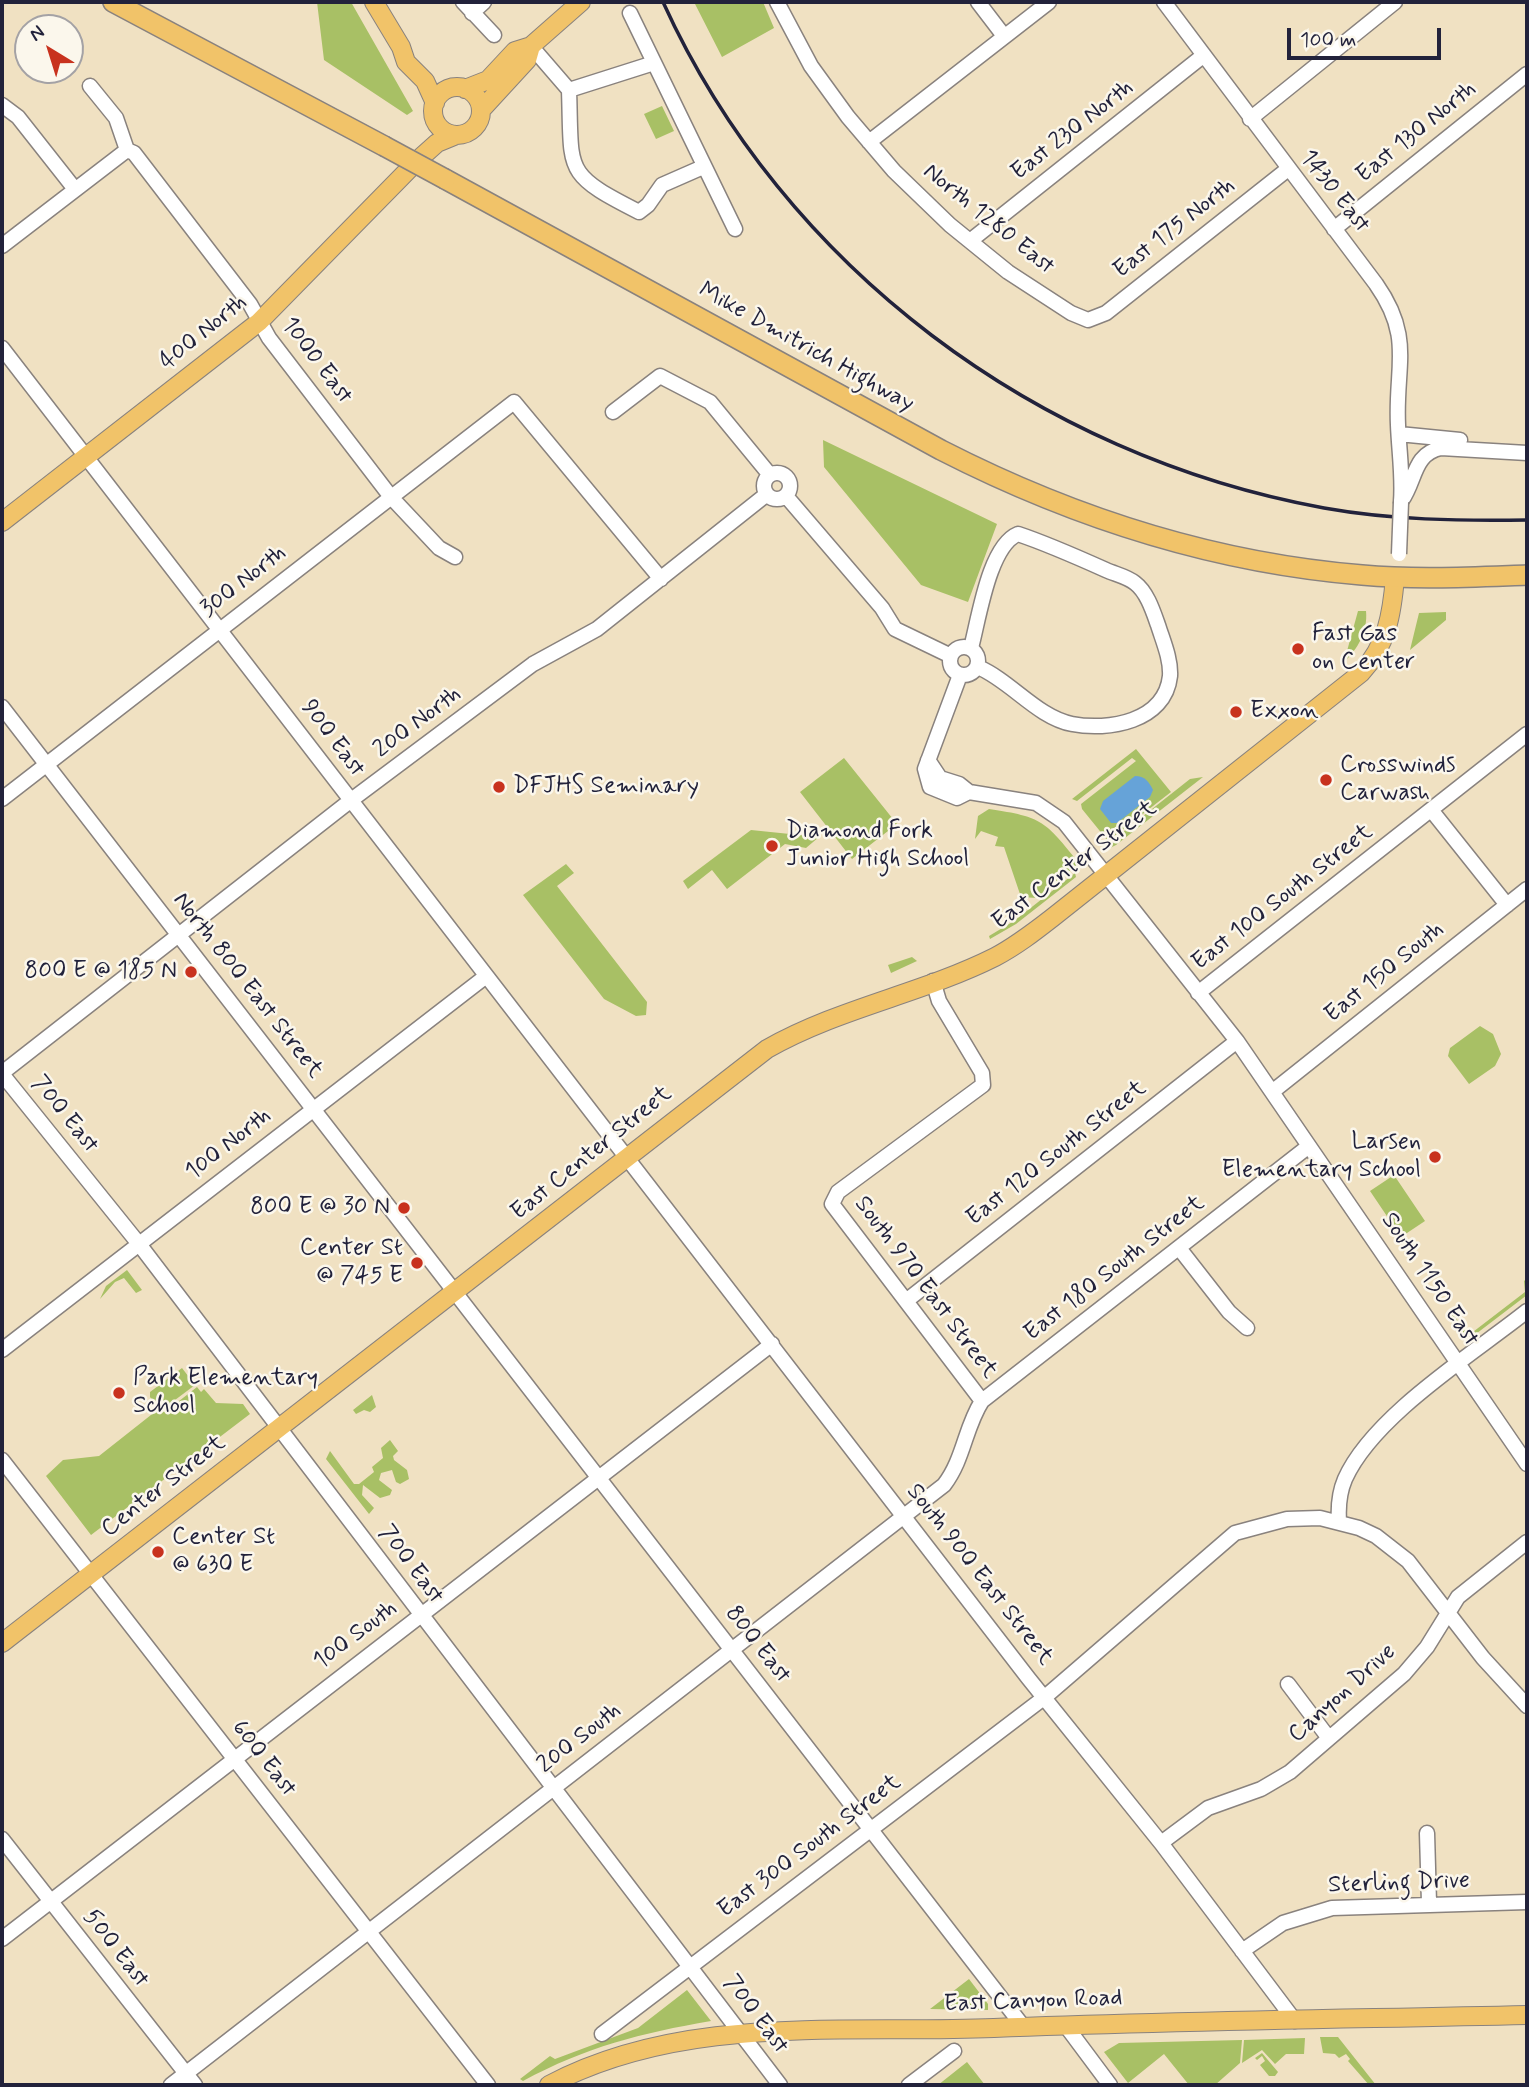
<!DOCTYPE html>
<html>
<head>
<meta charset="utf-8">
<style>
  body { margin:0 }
  #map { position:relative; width:1529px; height:2087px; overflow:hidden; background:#f0e1c2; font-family:Mynerve,sans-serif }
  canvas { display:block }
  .frame { position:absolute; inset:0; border:4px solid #22223b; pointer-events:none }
  .north { position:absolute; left:14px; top:14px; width:70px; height:70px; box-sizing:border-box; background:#fbf7ec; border:2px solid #a4a2a5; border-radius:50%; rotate:322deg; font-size:19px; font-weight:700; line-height:28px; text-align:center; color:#22223b }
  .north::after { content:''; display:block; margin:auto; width:24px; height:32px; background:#c8321e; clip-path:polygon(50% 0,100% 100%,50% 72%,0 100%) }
  .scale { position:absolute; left:1287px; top:28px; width:154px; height:32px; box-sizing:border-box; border:4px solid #22223b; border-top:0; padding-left:9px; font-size:21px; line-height:24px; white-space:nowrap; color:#22223b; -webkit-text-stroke:5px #fbf7ec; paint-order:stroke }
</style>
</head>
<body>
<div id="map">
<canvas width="1529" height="2087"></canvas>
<div class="frame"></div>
<div class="north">N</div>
<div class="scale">100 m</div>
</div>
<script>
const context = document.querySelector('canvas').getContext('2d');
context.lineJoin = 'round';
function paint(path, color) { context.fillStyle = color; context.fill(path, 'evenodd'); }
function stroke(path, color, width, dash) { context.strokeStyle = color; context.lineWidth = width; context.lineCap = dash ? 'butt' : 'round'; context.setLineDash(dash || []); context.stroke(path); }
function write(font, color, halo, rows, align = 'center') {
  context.font = font + ' Mynerve,sans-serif'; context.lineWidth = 5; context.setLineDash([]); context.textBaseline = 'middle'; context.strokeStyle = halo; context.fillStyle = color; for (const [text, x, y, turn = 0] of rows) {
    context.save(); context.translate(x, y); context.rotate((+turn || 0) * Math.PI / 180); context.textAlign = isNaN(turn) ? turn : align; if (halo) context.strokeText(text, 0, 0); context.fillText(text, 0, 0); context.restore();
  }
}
paint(new Path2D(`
  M317 2H351L413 111 407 115 324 60Z
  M694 2H763L774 28 722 57Z
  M662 106 674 131 656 139 644 114Z
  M823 440 997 524 968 602 921 585 824 467Z
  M1358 611H1366C1368 631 1358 649 1344 662Z
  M1446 612V620L1410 650 1419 613Z
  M1136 749 1171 792 1108 841 1082 809 1081 804 1136 761 1132 758 1077 801 1072 799Z
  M844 758 897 824 852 859 800 792Z
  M1203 777 1116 845 1108 849 1109 843 1190 779Z
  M989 809C1043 817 1045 821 1079 863L1037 898 1021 897 1004 847 995 846 998 837 981 831 975 839 978 816Z
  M751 830 819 837 806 848 785 844 727 889 712 870 688 889 683 881Z
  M566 864 574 873 557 886 647 1002 646 1015 636 1016 604 999 523 895Z
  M1075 873 1076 877 1016 924 990 939 989 936 1014 921Z
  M912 957 917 961 891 973 888 965Z
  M1480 1026 1493 1034 1501 1054 1495 1066 1469 1084 1448 1056 1450 1048Z
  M1394 1175 1425 1221 1401 1237 1370 1191Z
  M127 1270 142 1290 136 1293 124 1278 115 1282 100 1299 106 1286Z
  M1527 1278V1295L1468 1340H1461L1446 1313 1451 1312 1469 1335 1525 1292 1524 1281Z
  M182 1368 195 1385 163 1409 158 1408 150 1397V1392Z
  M197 1387 201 1392 204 1389 216 1403 243 1404 250 1414 91 1535 46 1476 63 1460 99 1456 156 1411 165 1412Z
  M372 1395 376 1407 370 1412 364 1410 356 1414 353 1410Z
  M390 1440 398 1451 393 1456 394 1460 407 1470 409 1479 400 1484 396 1482 392 1470 381 1473 379 1480 392 1490 390 1495 380 1498 363 1485 362 1495 374 1508 369 1514 326 1459 330 1451 354 1484H359L374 1472 372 1467 383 1458 381 1448Z
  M969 1979 988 2004V2010L930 2009Z
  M687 1990 711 2021C641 2033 586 2047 523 2081L520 2079 550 2056 555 2059 638 2028Z
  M1320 2037H1338L1376 2085H1369L1348 2061 1350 2059 1346 2054 1339 2058 1335 2054 1323 2053Z
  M1305 2038 1304 2054H1286L1275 2064 1262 2050 1242 2063 1244 2040Z
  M1242 2040 1240 2063 1215 2085H1189L1164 2054 1128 2083 1104 2052 1119 2043Z
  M1262 2053 1278 2072 1275 2076H1269L1260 2065 1265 2061 1262 2056 1257 2060 1255 2058Z
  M967 2062 985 2085H938Z`), '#a8c065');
paint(new Path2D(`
  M1135 776C1145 776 1149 782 1153 790L1150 797 1117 823H1111L1100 809 1103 801Z`), '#66a3d8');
const minor = new Path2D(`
  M463 2 494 35
  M777 2 811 66 848 117 894 171 950 225 1008 272 1071 313 1088 320 1106 313 1288 169
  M978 2 1004 36
  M1164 2 1376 284C1414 338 1395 366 1398 425 1399 451 1403 476 1401 502
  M472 13 484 2
  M630 13 735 229
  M531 46 569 90C572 172 562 173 639 212L648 205 662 185 703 167
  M90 86 116 118 127 150
  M569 90 654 63
  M2 105 18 117 74 188
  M1250 119 1395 2
  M869 142 1049 2
  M127 150 134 153 250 304 269 338 391 497 439 548 455 557
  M1334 229 1527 74
  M970 241 1204 55
  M2 246 127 150
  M2 348 1029 1679 1161 1843 1295 2021
  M613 412 660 376 710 402 770 475
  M1399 434 1460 440
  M764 486a13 13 0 1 1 26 0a13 13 0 1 1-26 0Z
  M786 496 882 608 895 629 951 656
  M1402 500C1416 480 1413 454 1441 448L1527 453
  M950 661a14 14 0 1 1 28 0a14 14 0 1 1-28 0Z
  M971 648C979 618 989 546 1018 534 1048 544 1077 557 1106 570 1115 574 1128 577 1135 583 1147 592 1153 611 1158 625 1163 641 1171 659 1170 676 1165 722 1108 731 1072 724 1037 717 1011 681 978 667
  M960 675 925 769 930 787 957 798 969 792
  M2 707 1022 2025
  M928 760 940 778 959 784 969 792 1036 803 1064 822 1237 1041 1527 1464
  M2 799 514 402 661 579
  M1432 811 1507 905
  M933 981 939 1001 982 1073 983 1085 838 1192 832 1204 982 1401
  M1198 993 1527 734
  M2 1073 350 801 533 664 597 629 767 494
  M2 1074 139 1244 780 2085
  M1272 1092 1527 889
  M1179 1248 1229 1312 1247 1328
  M906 1301 1237 1041
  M2 1350 485 977
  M2 1460 488 2085
  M1339 1521C1338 1506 1339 1493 1345 1479 1373 1416 1473 1354 1527 1311
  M1288 1684 1328 1737
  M1427 1833 1429 1903
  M2 1839 195 2085
  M1161 1843 1208 1808 1261 1789 1290 1772 1404 1674 1427 1647 1458 1597 1527 1542
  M2 1939 772 1344
  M1242 1951 1283 1923 1332 1908 1527 1902
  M1066 2026 1110 2085
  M602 2034 1045 1697 1235 1533 1287 1519 1320 1518 1359 1528 1376 1536 1408 1561 1483 1658 1527 1706
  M171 2085 944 1485C964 1459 965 1427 982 1401L1309 1146
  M909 2085 954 2051`);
const major = new Path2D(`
  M374 2 401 47 406 62 425 81 435 103
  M433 111a24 24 0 1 1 48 0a24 24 0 1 1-48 0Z
  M465 89 488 80 515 51 531 46 581 2
  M482 109 527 60 531 46
  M2 522 259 322 418 160 437 143 454 136
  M2 1643 767 1049C839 1008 921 994 995 957 1016 946 1034 932 1052 918L1361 673C1387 645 1392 614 1395 577
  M549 2085C685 2013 846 2034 994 2028 1172 2021 1350 2019 1527 2015`);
const highway = new Path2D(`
  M113 2 384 146
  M445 179 941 450C1072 517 1215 563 1362 575 1417 580 1472 577 1527 575`);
stroke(minor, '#89827e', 17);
stroke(major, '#89827e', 20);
stroke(highway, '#89827e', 22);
stroke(minor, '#fff', 14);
stroke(major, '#f1c369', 18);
stroke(highway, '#f1c369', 19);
stroke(new Path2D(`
  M663 2C784 268 1038 456 1324 508 1391 520 1459 521 1527 520`), '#22223b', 3.5);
const minorBridge = new Path2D(`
  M1399 554 1401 502`);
const highwayBridge = new Path2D(`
  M384 146 445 179`);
stroke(minorBridge, '#89827e', 17, []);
stroke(highwayBridge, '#89827e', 22, []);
stroke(minorBridge, '#fff', 14);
stroke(highwayBridge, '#f1c369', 19);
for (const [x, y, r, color] of [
  [1298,649,7,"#c8321e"],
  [1236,712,7,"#c8321e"],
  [1326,780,7,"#c8321e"],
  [499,787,7,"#c8321e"],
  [772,846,7,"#c8321e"],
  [191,972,7,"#c8321e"],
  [1435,1157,7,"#c8321e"],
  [404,1208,7,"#c8321e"],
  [417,1263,7,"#c8321e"],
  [119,1393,7,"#c8321e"],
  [158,1552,7,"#c8321e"]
]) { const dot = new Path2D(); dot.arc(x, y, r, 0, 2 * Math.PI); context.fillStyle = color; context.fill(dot); stroke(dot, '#fbf7ec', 2.5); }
write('24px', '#22223b', '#fbf7ec', [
  ["East 230 North",1073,131,-38],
  ["East 130 North",1417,133,-39],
  ["1430 East",1334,192,52],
  ["North 1280 East",988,220,39],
  ["East 175 North",1175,229,-38],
  ["400 North",204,333,-39],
  ["Mike Dmitrich Highway",806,348,29],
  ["1000 East",316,361,53],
  ["300 North",244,582,-38],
  ["200 North",418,723,-37],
  ["900 East",332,739,53],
  ["East Center Street",1075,866,-37],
  ["East 100 South Street",1283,898,-38],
  ["East 150 South",1385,973,-39],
  ["North 800 East Street",247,986,52],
  ["700 East",64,1115,51],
  ["100 North",229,1145,-38],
  ["East Center Street",592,1154,-39],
  ["East 120 South Street",1057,1154,-38],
  ["East 180 South Street",1115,1269,-38],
  ["South 1150 East",1429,1280,56],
  ["South 970 East Street",925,1288,53],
  ["Center Street",164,1487,-38],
  ["700 East",410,1565,53],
  ["South 900 East Street",979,1575,52],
  ["100 South",356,1636,-37],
  ["800 East",757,1645,52],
  ["Canyon Drive",1343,1694,-42],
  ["200 South",580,1739,-38],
  ["600 East",263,1759,52],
  ["East 300 South Street",810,1847,-37],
  ["Sterling Drive",1399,1884,-2],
  ["500 East",115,1949,52],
  ["East Canyon Road",1033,2002,-2],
  ["700 East",755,2015,53]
]);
write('24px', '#22223b', '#fbf7ec', [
  ["Fast Gas",1312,635],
  ["on Center",1312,663],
  ["Exxon",1250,712],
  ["Crosswinds",1340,766],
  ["Carwash",1340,794],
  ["DFJHS Seminary",513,787],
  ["Diamond Fork",786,832],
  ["Junior High School",786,860],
  ["800 E @ 185 N",177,972,"right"],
  ["Larsen",1421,1143,"right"],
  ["Elementary School",1421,1171,"right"],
  ["800 E @ 30 N",390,1208,"right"],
  ["Center St",403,1249,"right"],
  ["@ 745 E",403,1277,"right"],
  ["Park Elementary",133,1379],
  ["School",133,1407],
  ["Center St",172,1538],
  ["@ 630 E",172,1566]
], 'left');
</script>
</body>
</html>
